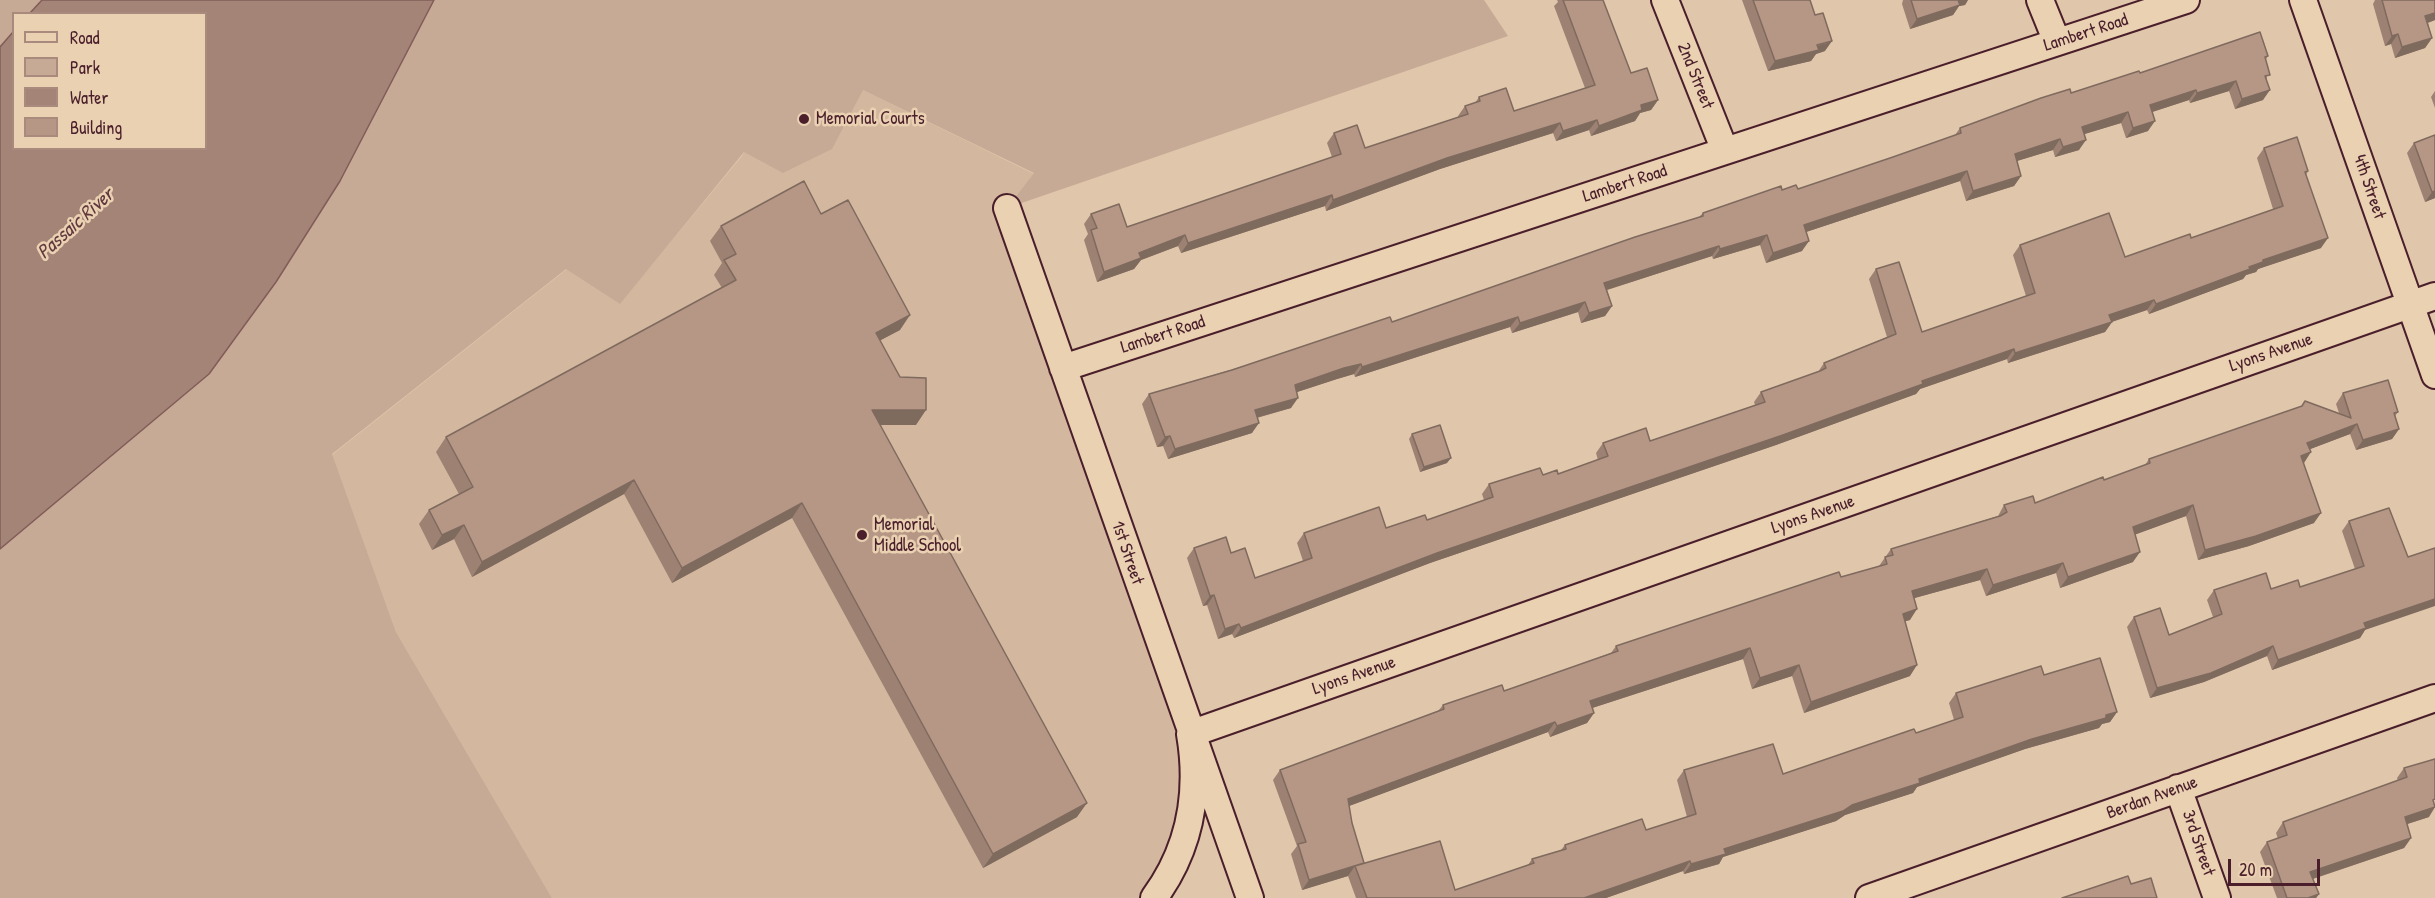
<!DOCTYPE html>
<html>
<head>
<meta charset="utf-8">
<style>
  body { margin:0 }
  #map { position:relative; width:2435px; height:898px; overflow:hidden; background:#e0c6aa; font-family:"Patrick Hand",sans-serif }
  canvas { display:block }
  .legend { position:absolute; left:12px; top:12px; width:195px; height:138px; box-sizing:border-box; background:#ead1b2; border:2px solid #aa8a7c; margin:0; padding:8px 10px; list-style:none; font-size:18px; color:#4a1f2b }
  .legend li { display:flex; align-items:center; gap:12px; height:30px }
  .legend b { width:30px; border:2px solid #aa8a7c }
  .scale { position:absolute; left:2228px; top:859px; width:92px; height:27px; box-sizing:border-box; border:3px solid #4a1f2b; border-top:0; padding-left:8px; font-size:18px; line-height:21px; white-space:nowrap; color:#4a1f2b; -webkit-text-stroke:4px #ead1b2; paint-order:stroke }
</style>
</head>
<body>
<div id="map">
<canvas width="2435" height="898"></canvas>
<ul class="legend">
<li><b style="height:8px;background:#ead1b2"></b>Road</li>
<li><b style="height:16px;background:#c7aa95"></b>Park</li>
<li><b style="height:16px;background:#a58478"></b>Water</li>
<li><b style="height:16px;background:#b69786"></b>Building</li>
</ul>
<div class="scale">20 m</div>
</div>
<script>
const context = document.querySelector('canvas').getContext('2d');
context.lineJoin = 'round';
function paint(path, color) { context.fillStyle = color; context.fill(path, 'evenodd'); }
function stroke(path, color, width, dash) { context.strokeStyle = color; context.lineWidth = width; context.lineCap = dash ? 'butt' : 'round'; context.setLineDash(dash || []); context.stroke(path); }
function write(font, color, halo, rows, align = 'center') {
  context.font = font + ' "Patrick Hand",sans-serif'; context.lineWidth = 5; context.setLineDash([]); context.textBaseline = 'middle'; context.strokeStyle = halo; context.fillStyle = color; for (const [text, x, y, turn = 0] of rows) {
    context.save(); context.translate(x, y); context.rotate((+turn || 0) * Math.PI / 180); context.textAlign = isNaN(turn) ? turn : align; if (halo) context.strokeText(text, 0, 0); context.fillText(text, 0, 0); context.restore();
  }
}
paint(new Path2D(`
  M792 55 1034 174 1007 208 1195 763 1154 898H552L396 632 332 455 567 269 620 303 742 156Z`), '#d3b89f');
paint(new Path2D(`
  M0 0H42L30 13 14 14 13 32 0 47Z
  M434 0H1484L1508 36 1007 208 1034 173 863 90 832 149 783 173 744 152 620 304 566 269 332 454 396 632 552 898H0V549L209 374 276 282 340 181Z`), '#c7aa95');
const water = new Path2D(`
  M42 0H434L340 181 276 282 209 374 0 549V47L13 32 14 148H206V14L30 13Z`);
paint(water, '#a58478');
stroke(water, '#815c59', 1.5);
const street = new Path2D(`
  M1665 0 1725 151
  M2040 0 2057 42
  M2303 0 2435 375
  M1007 208 1250 898
  M1063 368 2186 0
  M2178 788 2217 898
  M1154 898C1190 849 1200 793 1190 734L2435 296
  M1869 898 2435 698`);
stroke(street, '#4a1f2b', 30);
stroke(street, '#ead1b2', 26);
paint(new Path2D(`
  M1557 0H1603L1631 73 1658 100 1651 110 1640 113 1635 121 1591 136 1589 130 1556 141 1553 133 1440 169 1326 211 1325 206 1181 253 1178 246 1141 260 1134 269 1097 282 1084 240 1088 234 1084 224 1091 214 1127 227 1332 157 1327 143 1334 133 1365 148 1458 117V116L1465 106 1475 103 1479 97 1514 111 1585 88 1554 6 1558 2Z
  M1742 0H1810L1825 51 1816 54 1811 61 1768 71Z
  M1903 0H1968L1965 5 1959 6 1953 15 1910 29 1902 4Z
  M2375 0H2382L2435 20 2428 23 2432 38 2425 48 2395 58 2391 44 2385 46 2373 4Z
  M2268 56 2266 59 2267 80 2263 100 2235 109 2229 91 2190 103 2189 100 2152 112 2148 131 2126 138 2121 123 2084 134 2079 150 2055 157 2053 150 2017 161 2021 176 2014 186 1966 201 1960 181 1806 232 1802 251 1766 263 1760 245 1713 259 1712 256 1607 290 1612 306 1605 316 1581 323 1578 312 1512 333 1510 327 1355 377 1354 374 1337 379 1297 392 1291 408 1257 418 1252 433 1168 459 1163 446 1157 447 1142 404 1149 394 1392 322 1699 217 1703 213 1782 190 1798 189 1893 157 1955 135 1960 128 2071 93 2140 73Z
  M2435 91V108L2431 97Z
  M2414 143 2435 198 2425 202 2407 153Z
  M2264 148 2308 171 2306 175 2321 248 2258 269 2256 272 2246 275 2243 279 2149 314 2147 310 2112 322 2105 332 2008 363 2007 359 1920 389 1916 394 1776 445 1430 563 1234 638 1232 634 1218 639 1207 605 1203 606 1187 558 1194 548 1231 553 1255 578 1303 561 1297 543 1304 533 1386 528 1427 520 1484 500 1482 494 1489 484 1543 475 1558 474 1598 460 1596 453 1603 443 1650 441 1755 405 1754 402 1761 392 1818 372 1824 363 1887 337 1869 279 1876 269 1922 332 2026 296 2013 255 2020 245 2125 257 2191 238 2273 209 2257 158Z
  M821 214 900 330 880 340 916 425H880L1077 817 983 868 792 518 672 583 624 494 472 577 454 539 432 550 419 524 429 510 459 494 436 452 446 437 722 288 714 275 722 263 710 241 721 226Z
  M2343 393 2398 412 2395 416 2399 429 2392 439 2356 450 2350 434 2310 449 2303 463 2314 523 2249 546 2198 560 2186 516 2135 534 2133 562 2060 588 2056 573 1986 596 1980 580 1914 598 1910 620 1905 621 1910 676 1804 713 1792 676 1752 689 1743 659 1592 708 1594 713 1587 723 1550 737 1548 732 1349 806 1352 823 1363 864 1455 890 1528 865 1532 859 1561 850 1565 845 1646 830 1687 817 1677 780 1684 770 1783 774 1916 733 1954 720 1949 703 1956 693 2044 675 2117 712 2110 722 2102 724 2099 728 2025 749 1917 787 1913 793 1845 815 1836 821 1723 857 1719 864 1684 874 1683 871 1606 898H1356L1348 876 1302 890 1291 854 1297 846 1273 780 1280 770 1438 711 1443 705 1504 691 1611 653 1616 646 1879 566 1891 549 1998 516 2004 505 2035 503 2104 480 2145 465 2149 459 2301 407 2305 401 2339 413 2336 404Z
  M1412 434 1447 463 1420 472 1409 439Z
  M2389 508 2365 630 2360 638 2272 670 2267 656 2204 682 2150 698 2127 627 2134 617 2169 635 2213 617 2207 600 2214 590 2271 589 2300 587 2355 569 2342 531 2349 521Z
  M2404 768 2429 817 2407 824 2411 838 2404 848 2313 879 2319 894 2316 898H2277L2260 852 2267 842 2278 839 2276 833 2283 822 2398 781 2397 778Z`), '#9d8273');
paint(new Path2D(`
  M1957 0H1968L1965 5 1959 6 1953 15 1910 29 1917 19Z
  M2435 13V20L2418 26 2425 16Z
  M2398 34 2391 44 2385 46 2392 36Z
  M2432 38 2425 48 2395 58 2402 47Z
  M1832 41 1825 51 1816 54 1811 61 1768 71 1775 61Z
  M2236 81 2229 91 2190 103 2197 93Z
  M2196 90 2189 100 2143 115 2150 105Z
  M2270 90 2263 100 2235 109 2242 99Z
  M1658 100 1651 110 1640 113 1635 121 1591 136 1599 126 1641 105Z
  M2128 112 2121 123 2075 137 2082 127Z
  M1597 120 1589 130 1556 141 1563 131Z
  M2155 121 2148 131 2126 138 2133 128Z
  M1560 123 1553 133 1440 169 1326 211 1333 200 1447 158Z
  M2060 139 2053 150 2007 164 2015 154Z
  M2086 140 2079 150 2055 157 2063 147Z
  M1967 171 1960 181 1797 235 1804 225Z
  M2021 176 2014 186 1966 201 1973 191Z
  M2435 191V198L2425 202 2432 192Z
  M1332 195 1325 206 1181 253 1188 243Z
  M1185 235 1178 246 1141 260 1134 269 1097 282 1104 272 1139 253Z
  M1767 235 1760 245 1713 259 1720 249Z
  M2328 238 2321 248 2258 269 2256 272 2246 275 2243 279 2149 314 2156 304 2249 267 2263 260Z
  M1809 241 1802 251 1766 263 1773 253Z
  M1719 246 1712 256 1597 293 1604 283Z
  M2154 300 2147 310 2102 325 2109 315Z
  M1585 302 1578 312 1512 333 1520 323Z
  M1612 306 1605 316 1581 323 1589 313Z
  M910 315 900 330 866 348 876 333Z
  M1518 317 1510 327 1355 377 1362 367Z
  M2112 322 2105 332 2008 363 2015 353Z
  M2014 349 2007 359 1920 389 1916 394 1776 445 1430 563 1234 638 1241 628 1437 553 1922 381Z
  M1361 364 1354 374 1337 379 1288 395 1295 385 1344 368Z
  M1298 398 1291 408 1248 420 1255 410Z
  M872 410H926L916 425H862Z
  M1259 423 1252 433 1168 459 1175 449Z
  M2357 424 2350 434 2300 453 2307 443Z
  M2399 429 2392 439 2356 450 2363 440Z
  M1170 436 1163 446 1157 447 1165 437Z
  M2311 452 2304 463 2301 456Z
  M1451 458 1447 463 1420 472 1424 467Z
  M634 480 624 494 472 577 482 562Z
  M802 503 792 518 672 583 682 568Z
  M2193 505 2186 516 2126 538 2133 527Z
  M2321 513 2314 523 2249 546 2198 560 2205 550Z
  M464 525 454 539 432 550 442 535Z
  M2140 552 2133 562 2060 588 2068 577Z
  M2063 563 2056 573 1986 596 1993 585Z
  M1987 569 1980 580 1904 601 1912 591Z
  M1214 595 1207 605 1203 606 1210 596Z
  M2435 599V606L2365 630 2360 638 2272 670 2278 660 2364 623Z
  M1917 609 1910 620 1896 624 1903 614Z
  M1239 624 1232 634 1218 639 1225 629Z
  M2273 646 2267 656 2204 682 2150 698 2157 688Z
  M1750 648 1743 659 1583 711 1590 701Z
  M1799 665 1792 676 1752 689 1760 678Z
  M1917 665 1910 676 1804 713 1811 702Z
  M2117 712 2110 722 2102 724 2099 728 2025 749 1917 787 1913 793 1845 815 1836 821 1723 857 1719 864 1684 874 1691 864 1724 849 1852 805 1919 779 2032 739Z
  M1594 713 1587 723 1550 737 1557 726Z
  M1555 722 1548 732 1341 809 1348 799Z
  M1087 803 1077 817 983 868 993 854Z
  M2435 807 2429 817 2398 827 2405 817Z
  M2411 838 2404 848 2303 882 2310 872Z
  M1690 861 1683 871 1606 898H1584Z
  M1364 863 1355 866 1348 876 1302 890 1309 880Z
  M2319 894 2316 898H2308Z`), '#7f6a5e');
const building = new Path2D(`
  M1563 0H1603L1631 73 1647 68 1658 100 1641 105 1642 110 1599 126 1597 120 1563 131 1560 123 1447 158 1333 200 1332 195 1188 243 1185 235 1139 253 1141 258 1104 272 1091 230 1097 228 1091 214 1119 204 1127 227 1341 154 1334 133 1357 125 1365 148 1468 114 1465 106 1480 101 1479 97 1506 88 1514 111 1595 85Z
  M1753 0H1810L1815 15 1823 13 1832 41 1817 45 1819 50 1775 61Z
  M1911 0H1958L1960 5 1917 19Z
  M2382 0H2435V13L2425 16 2432 38 2402 47 2398 34 2392 36Z
  M2260 32 2268 56 2265 57 2270 75 2265 76 2270 90 2242 99 2236 81 2197 93 2196 90 2150 105 2155 121 2133 128 2128 112 2082 127 2086 140 2063 147 2060 139 2015 154 2021 176 1973 191 1967 171 1804 225 1809 241 1773 253 1767 235 1720 249 1719 246 1604 283 1612 306 1589 313 1585 302 1520 323 1518 317 1362 367 1361 364 1344 368 1295 385 1298 398 1255 410 1259 423 1175 449 1170 436 1165 437 1149 394 1232 370 1390 317 1392 322 1635 237 1703 216V213L1781 186 1782 190 1796 185 1798 189 1893 157 1961 133 1960 128 2041 98 2070 89 2071 93 2139 71 2140 73Z
  M2435 135V191L2432 192 2414 143Z
  M2297 137 2308 171 2305 172 2328 238 2263 260V262L2249 267 2250 269 2156 304 2154 300 2109 315 2112 322 2015 353 2014 349 1922 381 1923 384 1783 435 1437 553 1241 628 1239 624 1225 629 1214 595 1210 596 1194 548 1226 537 1231 553 1245 548 1255 578 1312 558 1304 533 1379 507 1386 528 1425 515 1427 520 1493 497 1489 484 1540 468 1543 475 1557 470 1558 474 1608 456 1603 443 1646 428 1650 441 1765 402 1761 392 1820 371 1826 368 1824 363 1896 334 1876 269 1899 262 1922 332 2035 293 2020 245 2109 213 2125 257 2190 234 2191 238 2283 206 2264 148Z
  M804 181 821 214 848 200 910 315 876 333 900 377 926 378V410H872L1087 803 993 854 802 503 682 568 634 480 482 562 464 525 442 535 429 510 473 487 446 437 736 280 724 260 736 254 721 226Z
  M2388 380 2398 412 2394 413 2399 429 2363 440 2357 424 2307 443 2311 452 2301 456 2321 513 2256 536 2205 550 2193 505 2133 527 2140 552 2068 577 2063 563 1993 585 1987 569 1912 591 1917 609 1903 614 1917 665 1811 702 1799 665 1760 678 1750 648 1590 701 1594 713 1557 726 1555 722 1348 799 1352 823 1364 863 1309 880 1298 844 1306 842 1280 770 1444 709 1443 705 1502 685 1504 691 1618 651 1616 646 1839 572 1841 577 1887 564 1885 557 1893 555 1891 549 2000 516 2007 512 2004 505 2033 496 2035 503 2103 477 2104 480 2150 463 2149 459 2302 406 2305 401 2351 418 2343 393Z
  M1440 425 1451 458 1424 467 1412 434Z
  M2389 508 2408 557 2435 548V599L2364 623 2366 628 2278 660 2273 646 2211 673 2157 688 2134 617 2160 608 2169 635 2222 614 2214 590 2266 573 2271 589 2298 580 2300 587 2364 566 2349 521Z
  M2100 658 2117 712 2106 715V718L2032 739 1919 779 1920 783 1852 805 1843 811 1724 849 1726 854 1691 864 1690 861 1584 898H1367L1355 866 1440 841 1455 890 1534 863 1532 859 1566 849 1565 845 1642 819 1646 830 1696 814 1684 770 1773 744 1783 774 1914 729 1916 733 1963 717 1956 693 2041 666 2044 675Z
  M2435 759V799L2433 800 2435 807 2405 817 2411 838 2310 872 2319 894 2308 898H2287L2267 842 2287 835 2283 822 2407 777 2404 768Z
  M2128 876 2131 884 2151 878 2157 898H2062Z`);
paint(building, '#b69786');
stroke(building, '#7f6a5e', 1.5);
for (const [x, y, r, color] of [
  [804,119,6,"#4a1f2b"],
  [862,535,6,"#4a1f2b"]
]) { const dot = new Path2D(); dot.arc(x, y, r, 0, 2 * Math.PI); context.fillStyle = color; context.fill(dot); stroke(dot, '#ead1b2', 2); }
write('18px', '#4a1f2b', '#ead1b2', [
  ["Lambert Road",2086,33,-18],
  ["2nd Street",1695,76,68],
  ["Lambert Road",1625,184,-18],
  ["4th Street",2369,187,71],
  ["Lambert Road",1163,335,-18],
  ["Lyons Avenue",2271,353,-19],
  ["Lyons Avenue",1813,515,-19],
  ["1st Street",1127,553,71],
  ["Lyons Avenue",1354,676,-19],
  ["Berdan Avenue",2152,798,-20],
  ["3rd Street",2198,843,71]
]);
write('18px', '#4a1f2b', '#ead1b2', [
  ["Memorial Courts",816,119],
  ["Memorial",874,525],
  ["Middle School",874,546]
], 'left');
write('italic 20px', '#61383e', '#ead1b2', [
  ["Passaic River",76,224,-42]
]);
</script>
</body>
</html>
